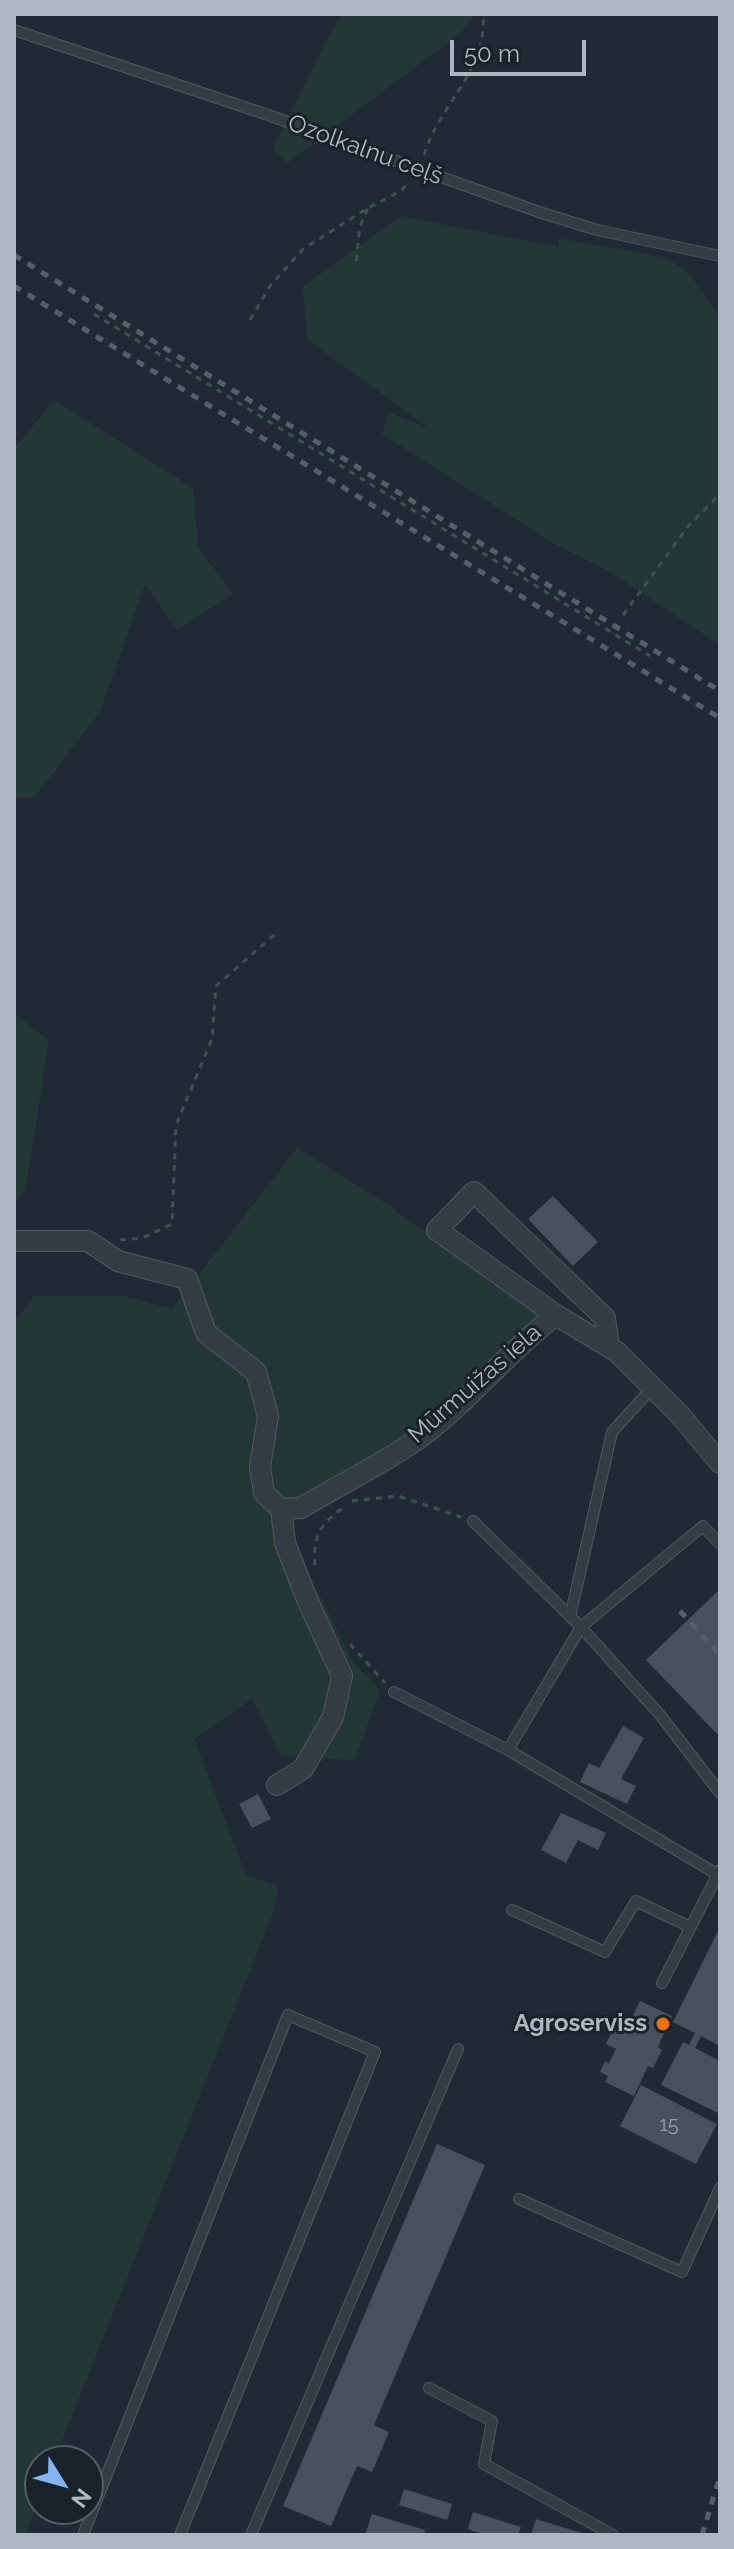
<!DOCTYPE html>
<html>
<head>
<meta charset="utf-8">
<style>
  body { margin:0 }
  #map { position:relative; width:734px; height:2549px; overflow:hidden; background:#202a35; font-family:Raleway,sans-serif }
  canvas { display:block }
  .frame { position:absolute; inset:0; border:16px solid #aeb7c2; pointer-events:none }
  .north { position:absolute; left:24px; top:2445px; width:80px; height:80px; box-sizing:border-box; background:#19212a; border:2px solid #555d67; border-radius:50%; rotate:127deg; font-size:22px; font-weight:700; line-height:32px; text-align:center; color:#aeb7c2 }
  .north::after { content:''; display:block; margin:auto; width:28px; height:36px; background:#84b4f1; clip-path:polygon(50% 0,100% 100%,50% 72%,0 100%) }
  .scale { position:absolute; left:450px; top:40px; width:136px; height:36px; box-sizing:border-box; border:4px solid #aeb7c2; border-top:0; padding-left:10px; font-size:24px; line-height:28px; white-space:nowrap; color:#aeb7c2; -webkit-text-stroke:6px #19212a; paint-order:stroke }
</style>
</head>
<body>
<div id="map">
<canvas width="734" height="2549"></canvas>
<div class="frame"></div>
<div class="north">N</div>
<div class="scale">50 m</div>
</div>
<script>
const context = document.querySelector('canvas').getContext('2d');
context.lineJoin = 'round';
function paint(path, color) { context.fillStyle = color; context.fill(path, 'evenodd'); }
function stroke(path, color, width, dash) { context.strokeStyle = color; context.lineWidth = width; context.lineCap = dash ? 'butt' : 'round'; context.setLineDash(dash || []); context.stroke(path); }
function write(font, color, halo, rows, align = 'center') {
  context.font = font + ' Raleway,sans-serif'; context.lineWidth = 6; context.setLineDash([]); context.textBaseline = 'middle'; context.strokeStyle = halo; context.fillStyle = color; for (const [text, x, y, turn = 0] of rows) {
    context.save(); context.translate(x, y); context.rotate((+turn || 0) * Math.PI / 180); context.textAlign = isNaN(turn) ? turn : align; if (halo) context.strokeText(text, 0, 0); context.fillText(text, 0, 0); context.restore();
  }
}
paint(new Path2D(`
  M342 14 475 15 458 35 286 164 273 148 323 47Z
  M401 216 559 247 558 238 667 258 689 273 720 317V645L610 572 556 545 382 434 388 412 430 429 308 340 302 287Z
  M54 400 193 488 198 547 233 594 177 630 145 584 100 712 34 798H14V449Z
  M14 1013 49 1041 25 1190 14 1205Z
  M297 1148 397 1210 396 1212 532 1305 544 1317 425 1429 284 1524 352 1660 380 1690 355 1760 281 1756 252 1699 194 1739 246 1875 278 1886 273 1913 54 2461H40V2497L25 2535H14V1322L34 1296H125L172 1309Z`), '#233737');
paint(new Path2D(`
  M553 1196 598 1242 573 1266 528 1219Z
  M720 1589V1737L646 1660Z
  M623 1726 644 1738 621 1779 636 1786 627 1804 580 1782 589 1763 599 1768Z
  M258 1794 271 1819 252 1828 239 1804Z
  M561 1813 606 1833 598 1850 578 1840 566 1863 541 1850Z
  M720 1927V2046L701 2036 695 2048 720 2061V2114L661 2085 683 2042 689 2045 695 2033 673 2022Z
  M640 2001 672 2016 658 2047 662 2050 653 2068 648 2066 634 2096 605 2082 608 2076 600 2072 605 2061 609 2063 616 2049 606 2044 614 2027 625 2032Z
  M641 2085 717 2124 696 2164 620 2126Z
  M437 2144 485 2165 374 2425 389 2432 372 2472 357 2466 331 2526 283 2506Z
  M404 2489 452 2504 447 2520 399 2505Z
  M473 2512 521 2527 518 2535H486L468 2529Z
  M372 2514 425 2530 424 2535H365Z
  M536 2519 585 2534V2535H531Z`), '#47525e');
const lane = new Path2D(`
  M14 30 268 115 539 212 597 230 720 256
  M473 1521 581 1627 661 1716 720 1793
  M570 1617 612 1432 653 1387
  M394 1692 508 1750 720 1876
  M508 1750 581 1627 703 1526 720 1544
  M512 1910 605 1952 636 1901 690 1927
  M662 1983 720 1870
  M519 2199 682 2272 720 2188
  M429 2388 492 2421 484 2464 613 2535
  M83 2535 288 2015 375 2052 180 2535
  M251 2535 458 2049`);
const street = new Path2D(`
  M14 1241H88L118 1261 187 1279 206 1333 256 1372 268 1416 260 1467 264 1493 281 1509 301 1508C339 1485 381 1465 418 1439 468 1403 507 1352 556 1315
  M609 1347 605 1318 474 1192 437 1230 556 1315 617 1352 680 1415 720 1463
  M277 1785 303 1769 333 1717 342 1676 306 1597 285 1543 281 1509`);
stroke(lane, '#515a63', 12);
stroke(street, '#515a63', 22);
stroke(new Path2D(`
  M424 155C439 105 488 70 483 14
  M356 261 360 226 368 208
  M94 314 650 656
  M250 320 270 286 303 249 368 208 401 191 409 182
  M623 615 689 525 720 494
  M120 1240 142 1238 172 1224 176 1125 212 1039 216 986 274 935
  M352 1501 398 1496 461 1517
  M315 1565C313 1537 319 1525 343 1508
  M350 1644 385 1683`), '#405253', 3, [6, 6]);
stroke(lane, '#343c45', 10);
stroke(street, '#343c45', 20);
stroke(new Path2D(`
  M14 255 720 691
  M14 286 720 718
  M680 1611 720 1655
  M702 2535 720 2476`), '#56606c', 5, [8, 8]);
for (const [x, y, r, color] of [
  [663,2024,8,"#e8710a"]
]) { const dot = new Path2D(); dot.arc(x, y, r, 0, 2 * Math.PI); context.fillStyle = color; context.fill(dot); stroke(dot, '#19212a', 3); }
write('20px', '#949ea9', null, [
  ["15",669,2125]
]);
write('24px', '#aeb7c2', '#19212a', [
  ["Ozolkalnu ceļš",365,150,20],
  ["Mūrmuižas iela",475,1384,-41]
]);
write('bold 24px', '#aeb7c2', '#19212a', [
  ["Agroserviss",647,2024]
], 'right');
</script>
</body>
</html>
